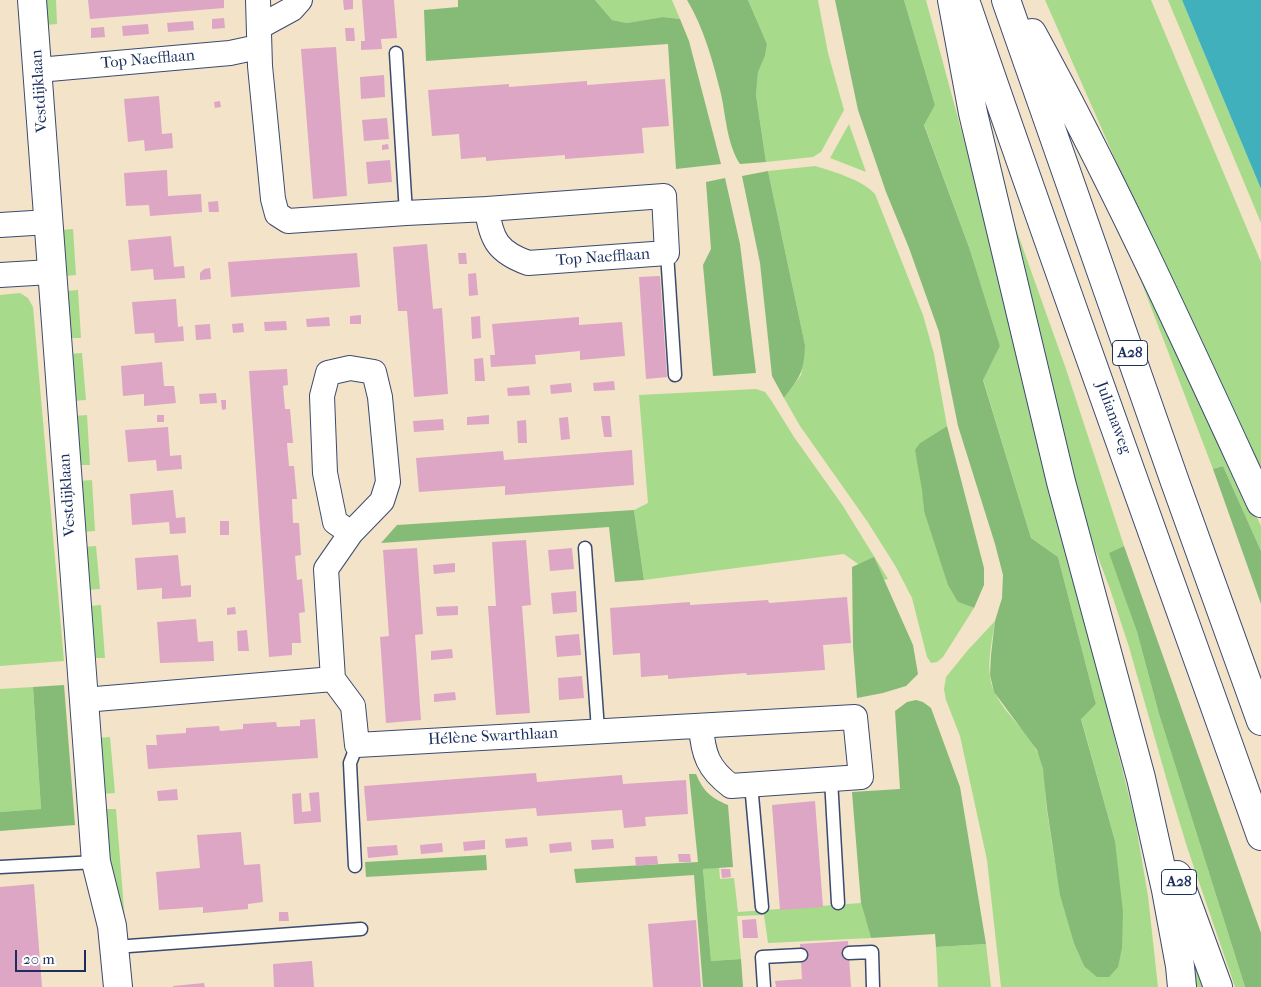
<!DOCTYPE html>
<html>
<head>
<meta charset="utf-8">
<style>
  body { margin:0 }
  #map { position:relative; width:1261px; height:987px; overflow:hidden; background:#f3e3c8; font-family:"IM FELL French Canon",serif }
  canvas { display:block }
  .scale { position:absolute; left:15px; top:950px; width:71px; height:22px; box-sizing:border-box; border:2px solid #1b2f5e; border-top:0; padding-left:6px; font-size:15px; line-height:18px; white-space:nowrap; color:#1b2f5e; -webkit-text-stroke:4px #fff; paint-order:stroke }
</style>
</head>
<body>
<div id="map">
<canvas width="1261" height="987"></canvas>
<div class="scale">20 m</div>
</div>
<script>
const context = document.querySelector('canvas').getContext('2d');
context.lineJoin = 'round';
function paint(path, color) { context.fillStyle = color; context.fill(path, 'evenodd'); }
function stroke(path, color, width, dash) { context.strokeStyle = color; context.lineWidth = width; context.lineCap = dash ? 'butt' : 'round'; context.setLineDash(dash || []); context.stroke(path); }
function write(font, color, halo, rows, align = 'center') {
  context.font = font + ' "IM FELL French Canon",serif'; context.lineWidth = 4.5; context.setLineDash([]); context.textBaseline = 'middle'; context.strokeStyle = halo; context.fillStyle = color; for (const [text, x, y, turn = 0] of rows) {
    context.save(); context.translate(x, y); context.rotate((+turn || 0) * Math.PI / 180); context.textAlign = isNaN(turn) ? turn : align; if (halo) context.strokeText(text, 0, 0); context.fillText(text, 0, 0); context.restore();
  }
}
paint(new Path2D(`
  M43 0H56L57 24 45 25Z
  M595 0H672L680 19 663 17 627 23 612 20Z
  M748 0H818L828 53 844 110 821 152 813 157 766 162 756 95 758 71 765 56 767 44Z
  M904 0H926L978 192 1135 820 1148 896 1158 987H1001L987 860 960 736 946 700 944 689 946 677 968 650 995 621C992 643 984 672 995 693 1008 720 1038 738 1043 769 1046 783 1045 797 1047 811 1055 865 1063 916 1084 966L1115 841 1081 718 1096 704 1058 557 1031 538 983 379 1000 346 970 250 924 124 935 105Z
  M1045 0H1151L1261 262V477L1123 177Z
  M1168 0H1182L1261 189V223Z
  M849 124 866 172 830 158Z
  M815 166C832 171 863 180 875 194L923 315 934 354 947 426 920 443 924 511 958 602 974 608 943 657 937 662 931 663 927 657 912 598 896 567 867 521 800 426 784 398 801 375 805 345 768 171Z
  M1105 187 1261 526V551L1223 466 1213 469Z
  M1004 195 1066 369 1124 546 1110 553 1137 632 1159 714 1245 987H1235L1187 847 1167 781 1129 647 1110 589 1078 504Z
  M73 229 76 275 64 276 60 230Z
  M78 290 81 338H68L65 291Z
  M20 293 28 298 33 307 64 661 0 666V295Z
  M82 353 86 400 73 401 69 354Z
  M756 389 765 392 771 400 794 437 843 506 888 579 873 582 858 564 844 554 644 580 634 510 648 503 639 395Z
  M87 415 90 465H77L74 416Z
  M92 480 95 531 82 532 79 481Z
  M96 546 100 589 87 590 84 547Z
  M101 605 105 658H92L88 606Z
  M33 687 41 809 0 812V689Z
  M110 737 115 793 102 794 98 738Z
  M103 809H116L126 934 110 873Z
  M719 867 720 879 734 878 738 912 861 903 871 938 768 943 764 915 737 916 741 959 711 961 703 869Z
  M1181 917 1204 987H1189Z
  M986 944 991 987H938L936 947Z`), '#a7db8b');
paint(new Path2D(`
  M458 0H595L612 20 627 23 663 17 680 19 689 41 721 164 676 169 668 44 426 61 424 10 458 7Z
  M687 0H748L767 44 765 56 758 72 756 95 766 162 740 164C727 144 726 117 721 94 713 62 704 28 687 0Z
  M835 0H904L935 105 924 125 970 250 1000 346 983 380 1031 538 1058 557 1096 704 1081 719 1115 841 1123 912 1122 948 1118 967 1109 977H1097L1084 966 1074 943 1060 895 1047 809 1043 769 1037 750 994 692 990 675 991 655 995 621 1002 598 1003 575 995 544 958 426 939 332 909 248 886 192 858 110Z
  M768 171 805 345C804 372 800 377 784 398L772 376 760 263 742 176Z
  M725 178 740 244 756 373 713 376 703 265 711 249 706 182Z
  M947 426 984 568V585L974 608 958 602 948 585 924 511 922 490 915 450 920 443Z
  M1223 466 1261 551V604L1213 469Z
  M634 510 644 580 615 582 609 527 381 543 397 525Z
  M1124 546 1261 933V987H1245L1159 714 1137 632 1109 553Z
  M874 557 913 645 918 674 906 686 883 693 857 698 853 646 852 567Z
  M64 685 75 825 0 831V812L41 809 33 687Z
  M916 700 923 702 931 708 960 787 986 944 936 947 935 934 871 938 861 903 852 792 900 789 895 711 907 702Z
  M689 774H696C703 791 711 798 728 805L733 867 703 869 711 961 741 959 743 987H703L694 875 576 883 574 869 698 862Z
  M486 855 487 870 366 877 365 862Z`), '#85bb77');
paint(new Path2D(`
  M1182 0H1261V189Z`), '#40b0bc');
paint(new Path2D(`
  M88 0H224V8L90 19Z
  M343 0H353V9L344 10Z
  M362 0H394L397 38 381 39 382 49 361 50V41H365Z
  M224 18 225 28 212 29V19Z
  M193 21 194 30 168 32 167 23Z
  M148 24 149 34 123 36 122 26Z
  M104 27 105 37 91 38V28Z
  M345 28H354L355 41H346Z
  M336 47 347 196 313 199 301 49Z
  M384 75 385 97 361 99 360 77Z
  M665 79 669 126 642 128 644 153 565 159V155L486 161V157L461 159 459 134 432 136 428 90 509 84V87L587 81V85Z
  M159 96 162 134 172 133 173 148 145 151 144 140 128 142 124 99Z
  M220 101 221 107 215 108 214 102Z
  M387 118 389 139 364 141 362 120Z
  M388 144 389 149 382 150V145Z
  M390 160 392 182 368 184 366 162Z
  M167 170 168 196 201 194 202 212 150 216 149 205 126 206 124 173Z
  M218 201 219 212H209L208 202Z
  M171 236 174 267 184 266 185 278 154 280 153 269 131 271 128 240Z
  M427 244 433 309 442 308 448 394 414 397 407 311H398L393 247Z
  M357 253 360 287 231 297 228 262Z
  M458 253H466L467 264H459Z
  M210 268 211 279 200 280V273L204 269Z
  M476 273 478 295 469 296 468 274Z
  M660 276 667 377 646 379 639 277Z
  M176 299 178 327 183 326 184 341 155 343 154 333 135 334 132 302Z
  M361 315V324H350V316Z
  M480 316 481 338 472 339 471 317Z
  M329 317 330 326 307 327 306 319Z
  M579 317V325L622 322 625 356 580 360V351L538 355H535L536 364 491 367 490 355H495L492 324Z
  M286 321 287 330 265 331 264 322Z
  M243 323 244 332 233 333 232 324Z
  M210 324 211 339 196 340 195 325Z
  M483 358 485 381H475L474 359Z
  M162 362 164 386H174L176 403 144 406V394L123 396 121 366Z
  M287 369 288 385 283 386 285 409H290L293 443H287L289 466H294L297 499H292L293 523H299L301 555 295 556 297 580 302 579 305 612 299 613 301 643H292V655L269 657 249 371Z
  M614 381 615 390 594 391 593 383Z
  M571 383 572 392 551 394 550 385Z
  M529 386 530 395 508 396 507 388Z
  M216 393 217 403 200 404 199 394Z
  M221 400H226V409L222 410Z
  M157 415H164V422H157Z
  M489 415V424L467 425V417Z
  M601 416H610L612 437H604Z
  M568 417 570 439 561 440 559 418Z
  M443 419 444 430 414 432 413 421Z
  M526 420 527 443H518L517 421Z
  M168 427 170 456 181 455 182 469 157 471 156 460 128 462 125 430Z
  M632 450 634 485 505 495V486L419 492 416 458 503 451 504 460Z
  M173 490 176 518 185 517 186 533 170 534 169 522 132 525 130 494Z
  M220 521H229V535H220Z
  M526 540 531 605 522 606 530 713 496 715 488 606H496L492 542Z
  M417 548 423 634 415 635 421 720 386 723 380 637 389 636 383 550Z
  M572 548 574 569 550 571 548 550Z
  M178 555 181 586 191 585V597L162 599V588L137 590 135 558Z
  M455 563V572L434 574 433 565Z
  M576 591 577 612 553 614 551 593Z
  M847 597 851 643 823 645 825 670 747 675 746 673 668 679V675L641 677 640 653 613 655 610 608 690 602V605L768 600 769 603Z
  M458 606V615L437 616 436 607Z
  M235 607 236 614 227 615V608Z
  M196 619 198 642 213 641 214 661 160 663 157 622Z
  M247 630 249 651H238L237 631Z
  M579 634 581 655 557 657 555 636Z
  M452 649 453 658 431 660V651Z
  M582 676 584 698 559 700 558 678Z
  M455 692 456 700 434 702V694Z
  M315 719 318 758 148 769 146 745H157L156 735 186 733V728L219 726 220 731 243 729V724L259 723 276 722 277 727 300 726V720Z
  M536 773 537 782 622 775 623 784 686 780 688 814 645 817 646 826 624 828 622 810 537 816 536 808 367 821 364 786Z
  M177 789 178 800 158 801 157 791Z
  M319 792 321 822 294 824 292 794 301 793 302 812 311 811 309 793Z
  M815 801 823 907 780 910 772 805Z
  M241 832 244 865 260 864 263 902 248 904V909L203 913V907L159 910 156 872 200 868 197 835Z
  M527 837 528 846 506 848 505 839Z
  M613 839 614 848 592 850 591 840Z
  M485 840V849L464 851 463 842Z
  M571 842 572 851 550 853 549 844Z
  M442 843 443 852 421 854 420 845Z
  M397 845 398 855 368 858 367 847Z
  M678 854H690L691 862H679Z
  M657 856 658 864 636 866 635 857Z
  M721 869H730L731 877 722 878Z
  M34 884 42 987H0V887Z
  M279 912H288L289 921H279Z
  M756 919 758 938H743L742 920Z
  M696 920 701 987H653L648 924Z
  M848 941 851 987H776L775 981 802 979 800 944Z
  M312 961 314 987H274L273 964Z
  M204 983 205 987H173V986Z`), '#dda6c5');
const lane = new Path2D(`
  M396 53 406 213
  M667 253 675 375
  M585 548 598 730
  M831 779 838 903
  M751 784 762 907
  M355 866 350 763 357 745
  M0 867 96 862
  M115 947 361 929
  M849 953 872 952 873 987
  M764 987 762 957 801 955`);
const street = new Path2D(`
  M258 0 260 66 273 199 277 214 288 221 406 213 487 209 664 196 667 253 528 263C498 252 491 240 487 209
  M259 27 292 9 300 0
  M38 70 230 53 258 47
  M0 225 49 222
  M0 275 51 272
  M351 533 382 501 388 482 380 397 374 372 350 368 328 373 322 396 325 473 335 522 351 533 326 569 333 679 353 706 357 745 855 717 861 777 731 786C708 769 703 754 701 726
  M84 700 333 679`);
const secondary = new Path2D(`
  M32 0 96 862 112 926 118 987`);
const highway = new Path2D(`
  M952 0 973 113 1061 482 1141 778 1166 890 1180 966 1182 987
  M1006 0 1175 482 1261 721
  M967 6C1062 284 1163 560 1261 836
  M1032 33C1116 186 1188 345 1261 503
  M1177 875 1218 987`);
stroke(lane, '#3b4a6e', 15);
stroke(street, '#3b4a6e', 26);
stroke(secondary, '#3b4a6e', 30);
stroke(highway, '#3b4a6e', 30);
stroke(lane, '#fff', 12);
stroke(street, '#fff', 24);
stroke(secondary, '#fff', 28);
stroke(highway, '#fff', 28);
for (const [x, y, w] of [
  [1130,353,35],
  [1179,882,35]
]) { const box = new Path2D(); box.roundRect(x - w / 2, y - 12.5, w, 25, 4); context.fillStyle = '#fff'; context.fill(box); stroke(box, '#1b2f5e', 1); }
write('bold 15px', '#1b2f5e', null, [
  ["A28",1130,353],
  ["A28",1179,882]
]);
write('16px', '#1b2f5e', '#fff', [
  ["Top Naefflaan",148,60,-5],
  ["Vestdijklaan",40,91,-94],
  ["Top Naefflaan",603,258,-4],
  ["Julianaweg",1113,418,70],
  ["Vestdijklaan",68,495,-94],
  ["Hélène Swarthlaan",493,737,-3]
]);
</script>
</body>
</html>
